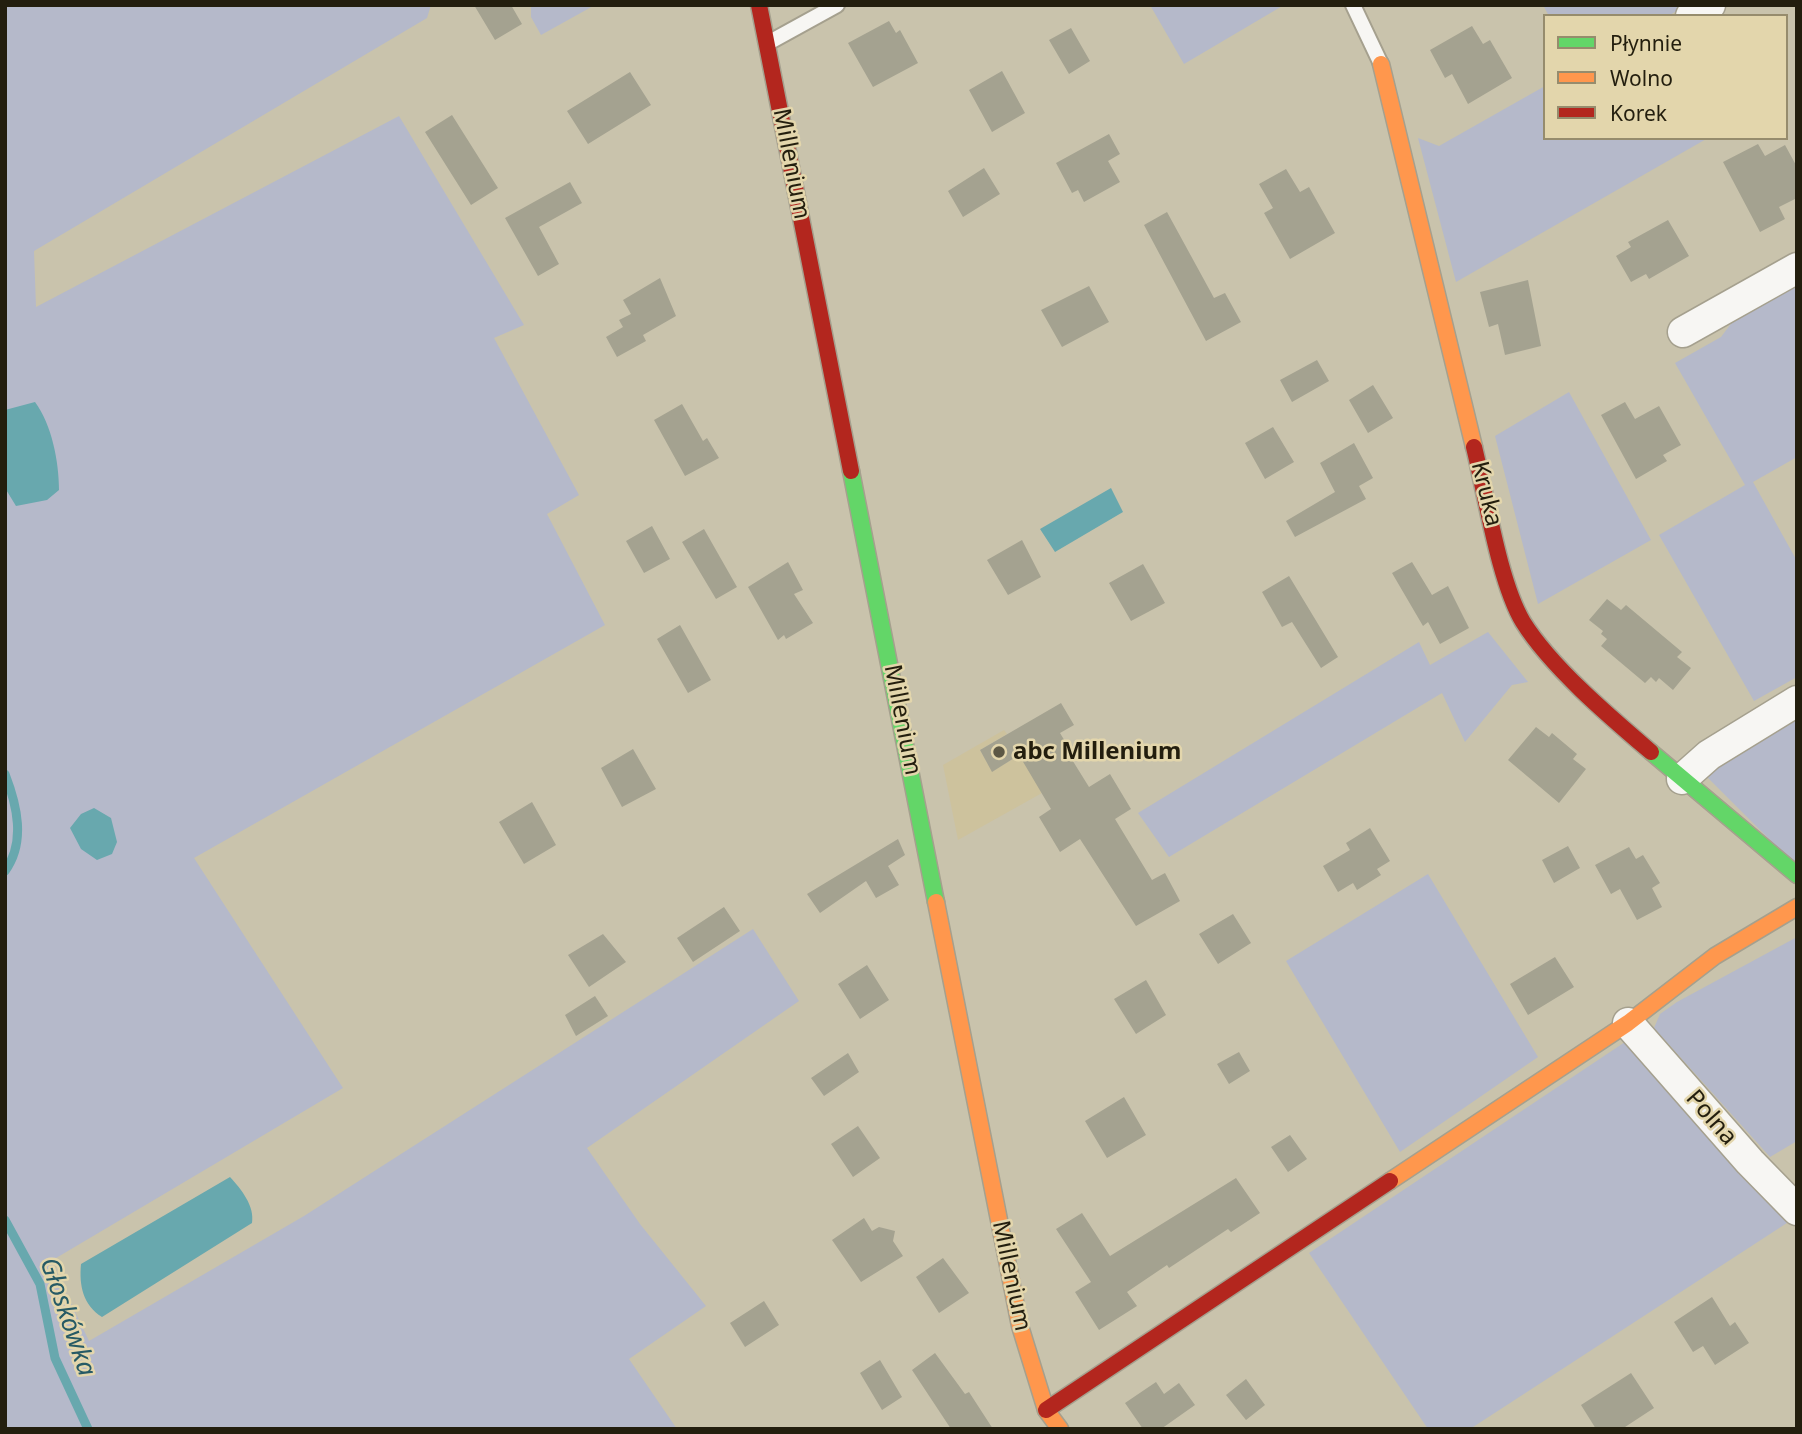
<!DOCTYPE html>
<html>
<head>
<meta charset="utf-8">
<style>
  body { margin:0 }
  #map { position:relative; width:1802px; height:1434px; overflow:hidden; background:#c9c3ac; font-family:"Noto Sans",sans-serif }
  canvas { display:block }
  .frame { position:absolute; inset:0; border:7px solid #231e0e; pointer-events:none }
  .legend { position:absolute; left:1543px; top:14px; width:245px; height:126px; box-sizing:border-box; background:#e3d6ac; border:2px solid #968c6d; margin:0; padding:9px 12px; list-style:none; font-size:21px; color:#231e0e }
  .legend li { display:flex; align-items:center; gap:14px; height:35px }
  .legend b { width:35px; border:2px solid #968c6d }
</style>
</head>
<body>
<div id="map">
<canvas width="1802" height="1434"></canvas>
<div class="frame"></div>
<ul class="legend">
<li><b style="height:9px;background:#63d668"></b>Płynnie</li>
<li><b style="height:9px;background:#ff974d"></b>Wolno</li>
<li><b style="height:9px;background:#b3261e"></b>Korek</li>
</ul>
</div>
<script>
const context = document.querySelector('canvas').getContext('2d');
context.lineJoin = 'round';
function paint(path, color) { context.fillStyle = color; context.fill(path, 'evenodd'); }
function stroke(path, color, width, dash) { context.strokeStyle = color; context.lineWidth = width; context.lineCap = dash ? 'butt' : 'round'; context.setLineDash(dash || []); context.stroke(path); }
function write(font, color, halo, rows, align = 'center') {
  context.font = font + ' "Noto Sans",sans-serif'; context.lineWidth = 5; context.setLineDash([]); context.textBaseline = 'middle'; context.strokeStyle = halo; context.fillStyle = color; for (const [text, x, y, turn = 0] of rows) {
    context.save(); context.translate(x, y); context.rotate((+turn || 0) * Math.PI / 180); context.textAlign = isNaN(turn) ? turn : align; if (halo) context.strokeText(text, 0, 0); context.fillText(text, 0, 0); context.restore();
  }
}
paint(new Path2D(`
  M1004 730 1007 734 980 750 992 771 1022 754 1042 793 958 840 943 765Z`), '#cdc29d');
paint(new Path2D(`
  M5 5H431L427 18 34 251 36 307 399 116 524 325 494 338 579 495 547 514 605 625 194 858 343 1088 51 1261 89 1341 304 1216 753 929 799 1001 587 1148 640 1224 706 1306 629 1359 677 1429H5Z
  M531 5H595L541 35 531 17Z
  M1150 5H1284L1184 64Z
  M1543 5H1687L1668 16H1549Z
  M1545 86V138H1708L1456 282 1418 138 1439 146Z
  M1794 287 1797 292V457L1753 482 1797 561V677L1754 701 1659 535 1745 485 1675 363 1721 337 1733 321Z
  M1569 392 1651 540 1538 604 1495 436Z
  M1488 632 1528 682 1512 685 1465 742 1442 693 1169 857 1138 813 1419 642 1430 665Z
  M1797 717V867L1706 776Z
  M1428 874 1538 1057 1400 1152 1286 961Z
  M1797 937V1141L1770 1157 1654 1028 1660 1014 1677 1002Z
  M1625 1042 1790 1221 1470 1429H1428L1309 1253Z`), '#b5b9ca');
paint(new Path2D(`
  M35 402C52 425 59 462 59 490L47 500 16 506 5 488V410Z
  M1111 488 1123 512 1055 552 1040 529Z
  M94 808 111 818 117 842 112 854 97 860 81 849 70 828 81 814Z
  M230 1177C241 1189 255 1206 252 1223L102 1317C83 1305 79 1286 81 1264Z`), '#68a8ae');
stroke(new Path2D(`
  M5 774C17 805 26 842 5 871
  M5 1220 40 1284 55 1358 88 1429`), '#68a8ae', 9);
paint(new Path2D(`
  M474 5H511L522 24 495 40Z
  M889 21 896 33 900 30 918 63 873 87 848 43Z
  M1472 26 1483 44 1490 40 1512 78 1468 104 1452 74 1445 78 1430 50Z
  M1071 28 1090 61 1069 74 1049 40Z
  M1002 71 1025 113 992 132 969 90Z
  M630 72 651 105 588 144 567 111Z
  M452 115 498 188 471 205 425 132Z
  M1109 134 1120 154 1108 161 1120 182 1084 202 1078 190 1072 193 1056 163Z
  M1758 144 1765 156 1785 145 1797 167V198L1779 207 1785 219 1760 232 1723 162Z
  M984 168 1000 194 963 217 948 191Z
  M1286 169 1300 192 1309 187 1335 233 1290 259 1264 213 1273 208 1259 184Z
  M570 182 582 203 539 227 559 264 538 276 505 218Z
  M1167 212 1214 298 1225 293 1241 322 1206 341 1144 225Z
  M1668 220 1689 256 1649 279 1646 274 1631 282 1616 256 1631 247 1628 242Z
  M660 278 676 316 643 335 646 341 617 357 606 337 623 327 619 320 631 314 623 300Z
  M1528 280 1541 346 1505 355 1498 324 1489 327 1480 292Z
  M1089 286 1109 322 1062 347 1041 310Z
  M1317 360 1329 381 1292 402 1280 380Z
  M1373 385 1393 418 1368 433 1349 400Z
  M1625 402 1635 419 1659 406 1681 445 1663 455 1667 461 1636 479 1601 415Z
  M682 404 703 441 707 438 719 458 685 476 654 420Z
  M1273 427 1294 462 1265 479 1245 443Z
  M1354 443 1373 478 1359 486 1366 499 1295 537 1286 521 1335 492 1320 463Z
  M652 526 670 559 644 573 626 541Z
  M704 529 737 587 716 599 682 542Z
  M1022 540 1041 577 1008 595 987 560Z
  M788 562 803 590 794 594 813 623 786 639 784 635 778 640 748 587Z
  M1412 562 1432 595 1448 586 1469 628 1440 644 1428 622 1423 626 1392 573Z
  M1143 564 1165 603 1131 621 1109 583Z
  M1289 576 1338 657 1321 668 1292 622 1282 627 1262 592Z
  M1607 599 1621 610 1626 605 1682 652 1677 657 1691 668 1673 690 1659 678 1656 682 1651 677 1645 683 1601 646 1607 639 1601 634 1603 631 1589 620Z
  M680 625 711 680 688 693 657 639Z
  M1061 703 1074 725 1060 733 1069 748 1066 750 1089 787 1110 774 1131 809 1115 819 1152 880 1165 873 1180 901 1136 926 1080 839 1060 852 1039 817 1051 809 1019 755 992 772 980 750Z
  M1536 727 1549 737 1552 733 1577 754 1573 759 1586 769 1559 803 1508 760Z
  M633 749 656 789 622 807 601 768Z
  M532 802 556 845 524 864 499 822Z
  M1370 828 1390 861 1377 869 1381 875 1357 890 1353 883 1338 892 1323 866 1350 850 1346 843Z
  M898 839 905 855 888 866 899 885 876 898 866 881 820 913 807 894Z
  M1568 846 1580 868 1554 883 1542 860Z
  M1629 847 1636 859 1643 855 1660 883 1652 888 1662 907 1637 920 1620 889 1611 894 1595 865Z
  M724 907 740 931 693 962 677 938Z
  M1233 914 1251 943 1218 964 1199 934Z
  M603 934 626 962 589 987 568 955Z
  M1555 957 1574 987 1528 1015 1510 984Z
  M867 965 889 1000 860 1019 838 984Z
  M1146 980 1166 1015 1136 1034 1114 999Z
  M595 996 608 1016 576 1036 565 1015Z
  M1239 1052 1250 1071 1229 1084 1217 1064Z
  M848 1053 859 1072 824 1096 811 1078Z
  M1124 1097 1146 1135 1107 1158 1085 1121Z
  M858 1126 880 1158 853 1177 831 1144Z
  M1290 1135 1307 1159 1288 1172 1271 1147Z
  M1236 1178 1260 1213 1231 1232 1228 1229 1169 1268 1167 1265 1127 1292 1137 1306 1099 1330 1075 1292 1091 1282 1056 1229 1082 1213 1110 1256Z
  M864 1218 872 1231 879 1227 895 1231 893 1241 903 1256 861 1282 832 1240Z
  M943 1258 969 1293 939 1313 916 1277Z
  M1712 1297 1730 1326 1735 1322 1749 1343 1715 1365 1703 1346 1693 1352 1674 1322Z
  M764 1301 779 1325 745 1347 730 1323Z
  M935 1353 965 1394 969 1392 993 1429H951L912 1370Z
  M880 1360 902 1397 882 1410 860 1373Z
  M1631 1373 1654 1408 1622 1429H1596L1581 1405Z
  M1246 1379 1265 1405 1246 1420 1226 1395Z
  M1156 1382 1164 1394 1179 1383 1195 1405 1161 1429H1143L1125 1403Z`), '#a4a290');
const lane = new Path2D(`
  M1353 5 1381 64
  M768 43 837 5`);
const street = new Path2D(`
  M1691 16 1710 5
  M1683 332 1797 268
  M1682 779 1709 755 1797 701
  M1628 1023 1750 1162 1797 1210`);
const fast = new Path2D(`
  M851 471 936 902
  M1651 752 1797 875`);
const slow = new Path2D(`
  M1381 64 1474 447
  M936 902 1020 1326 1046 1410 1060 1429
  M1390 1181 1628 1023 1715 956 1797 907`);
const jam = new Path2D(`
  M759 5 851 471
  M1474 447C1486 495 1499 582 1523 622 1551 667 1610 717 1651 752
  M1046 1410 1390 1181`);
stroke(lane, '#a5a08e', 18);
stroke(street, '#a5a08e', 33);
stroke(fast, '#a5a08e', 19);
stroke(slow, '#a5a08e', 19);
stroke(jam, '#a5a08e', 19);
stroke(lane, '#f7f6f3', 14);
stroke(street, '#f7f6f3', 30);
stroke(fast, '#63d668', 16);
stroke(slow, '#ff974d', 16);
stroke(jam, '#b3261e', 16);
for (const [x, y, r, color] of [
  [999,752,7,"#5d5845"]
]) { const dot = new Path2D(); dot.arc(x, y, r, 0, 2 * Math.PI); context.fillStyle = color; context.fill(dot); stroke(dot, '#e3d6ac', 2.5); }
write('24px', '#231e0e', '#e3d6ac', [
  ["Millenium",791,164,79],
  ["Kruka",1486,494,76],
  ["Millenium",902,720,79],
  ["Polna",1711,1118,49],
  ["Millenium",1011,1276,78]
]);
write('bold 24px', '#231e0e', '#e3d6ac', [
  ["abc Millenium",1013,752]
], 'left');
write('italic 26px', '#265a65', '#e3d6ac', [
  ["Głoskówka",67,1317,71]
]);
</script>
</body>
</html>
